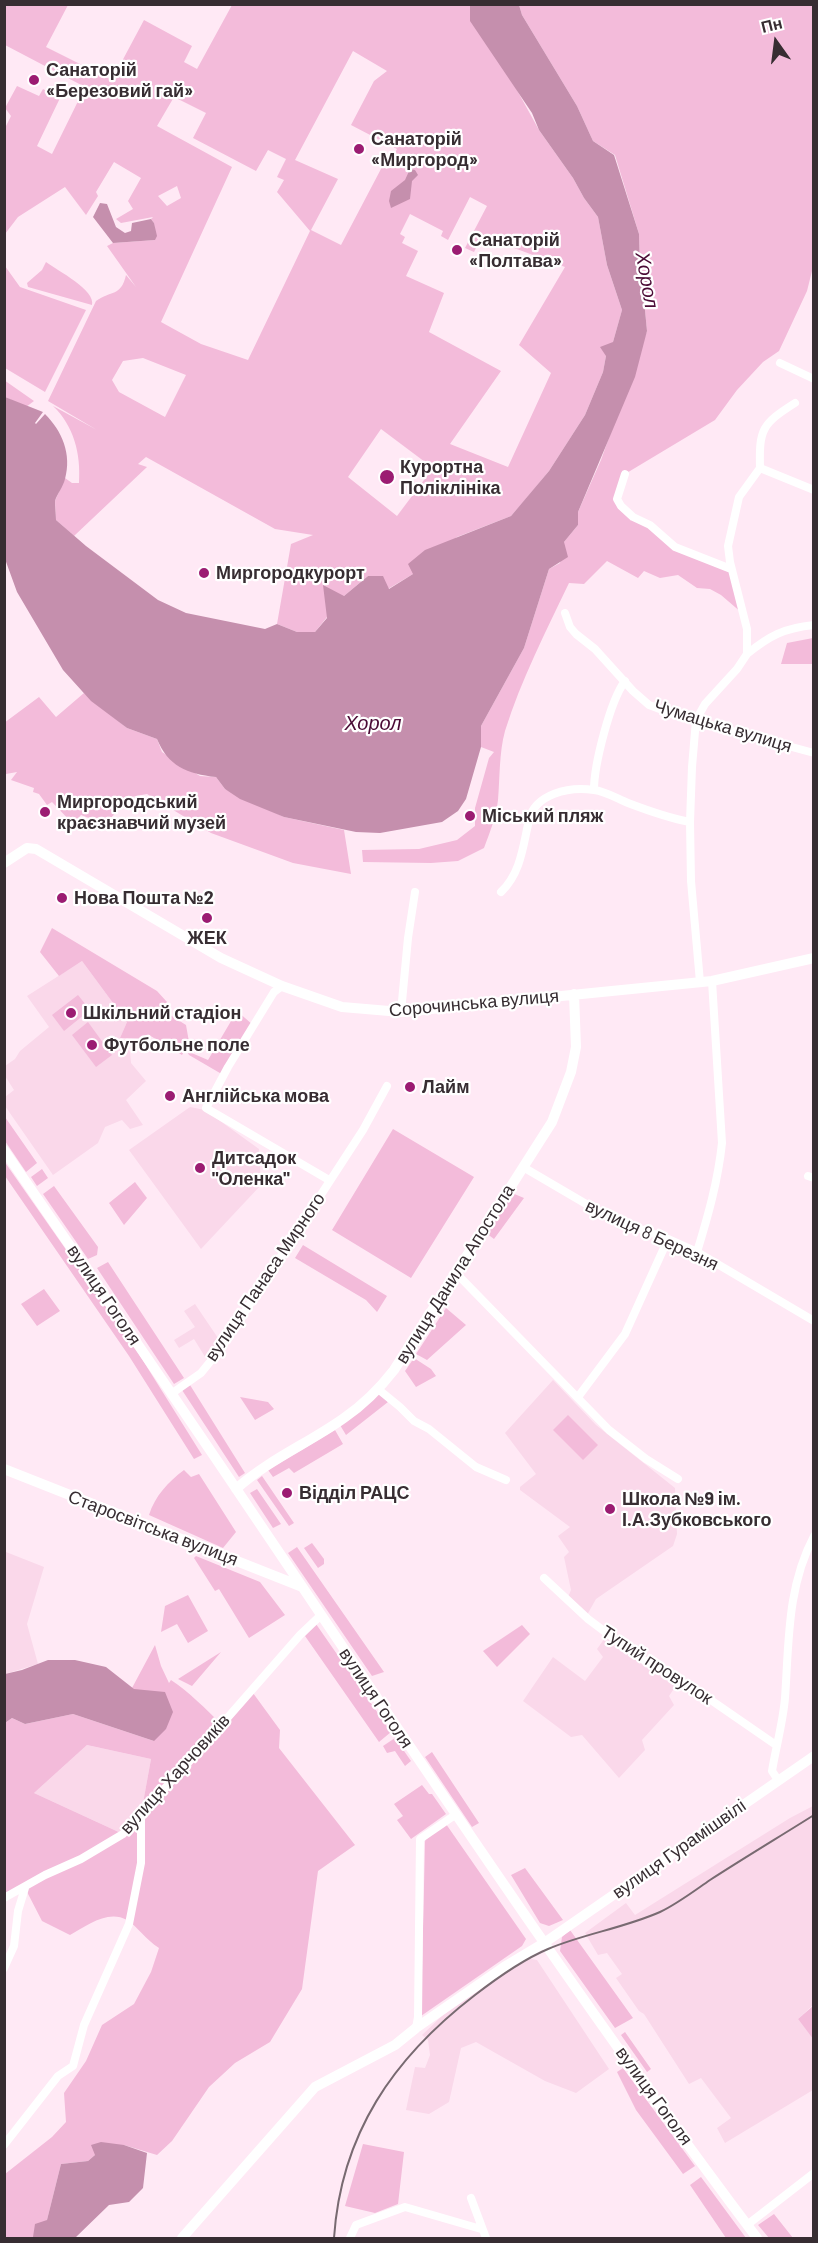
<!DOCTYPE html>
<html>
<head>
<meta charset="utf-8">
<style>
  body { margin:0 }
  #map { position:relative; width:818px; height:2243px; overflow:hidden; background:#ffe9f5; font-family:Barlow,sans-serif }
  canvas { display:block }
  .frame { position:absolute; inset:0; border:6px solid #372d32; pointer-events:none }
  .north { position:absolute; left:746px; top:12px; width:60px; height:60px; -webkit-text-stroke:4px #fff; paint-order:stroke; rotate:346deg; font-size:16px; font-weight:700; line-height:24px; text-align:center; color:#372d32 }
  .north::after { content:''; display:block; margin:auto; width:21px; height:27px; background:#372d32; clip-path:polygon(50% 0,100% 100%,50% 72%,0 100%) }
</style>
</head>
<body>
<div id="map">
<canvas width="818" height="2243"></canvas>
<div class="frame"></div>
<div class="north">Пн</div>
</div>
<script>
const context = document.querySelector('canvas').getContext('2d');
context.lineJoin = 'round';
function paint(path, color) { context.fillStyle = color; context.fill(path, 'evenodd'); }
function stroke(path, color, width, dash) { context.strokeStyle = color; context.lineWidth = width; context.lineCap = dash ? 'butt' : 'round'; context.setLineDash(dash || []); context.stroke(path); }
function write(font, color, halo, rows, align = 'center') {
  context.font = font + ' Barlow,sans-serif'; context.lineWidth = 4.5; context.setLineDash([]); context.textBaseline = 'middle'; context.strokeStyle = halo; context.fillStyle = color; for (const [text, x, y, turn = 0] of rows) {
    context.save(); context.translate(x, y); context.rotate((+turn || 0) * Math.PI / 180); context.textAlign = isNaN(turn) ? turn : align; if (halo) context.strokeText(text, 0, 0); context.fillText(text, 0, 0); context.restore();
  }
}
paint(new Path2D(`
  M82 961 127 1022 120 1038 130 1052 131 1063 146 1081 126 1100 143 1125 130 1129 122 1120 105 1127 98 1143 53 1175 5 1106V1097L14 1090 5 1076V1066L15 1059 20 1051 49 1027 27 996Z
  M190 1107 205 1110 259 1149 261 1185 201 1249 129 1150Z
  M195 1304 220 1341 207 1360 194 1339 179 1348 174 1340 195 1327 184 1311Z
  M553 1380 596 1425 675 1488 677 1534 673 1546 596 1599 587 1615 568 1597 571 1590 564 1557 569 1552 558 1536 570 1527 520 1490V1487L536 1474 505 1433Z
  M6 1552 44 1567 27 1624 38 1664 5 1674Z
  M607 1635 677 1684 669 1696 674 1705 642 1740 645 1750 619 1778 582 1735 571 1737 523 1701 553 1657 585 1681 603 1657 597 1649Z
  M87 1745 151 1759 141 1814 123 1834 34 1793Z
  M813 1806V2005L798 2019 813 2039V2090L725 2143 717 2128 731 2118 701 2078 689 2084 644 2014 639 2011 616 1978 622 1974 607 1953 598 1955 585 1933 626 1903 635 1915 790 1818Z
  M525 1958 537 1960 609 2069 576 2093 545 2081 476 2042 461 2048 449 2102 429 2114 406 2110 415 2067 425 2068 430 2055 428 2040 422 2035 444 2014Z`), '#fad8ea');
paint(new Path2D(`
  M4 5H68L46 47 112 80 144 20 192 46 184 62 197 69 232 5H470L539 130 573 178 584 198 598 217 607 265 622 310 613 342 606 356 603 372 585 415 549 471 524 501 511 516 457 537 413 574 388 589 368 576 344 596 315 632H297L277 624 291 544 313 535 275 529 146 457 138 464 147 467 74 536 56 520 55 501 65 478 72 483H79C81 454 74 426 53 406L97 430 48 401 96 301C111 290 121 297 126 275L136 287 107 246 113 243 155 240 154 223 151 219 153 217 121 223 116 219 133 209 128 201 141 178 114 162 96 192 98 196 86 215 65 187 18 217 5 234V128L11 116 5 108 17 86 39 96 43 89 60 98 37 146 52 154 85 87 5 45ZM353 51 387 71 374 81 351 125 397 149 387 169 382 167 341 245 311 230 338 179 295 160ZM174 97 206 113 193 138 256 171 268 150 286 159 277 177 284 180 277 192 310 231 248 360 201 344 161 322 232 167 157 126ZM177 186 181 198 167 206 158 196ZM470 197 487 206 465 248 474 252 482 236 565 267 519 345 551 373 508 467 450 444 501 371 429 332 444 293 406 276 418 251 402 243 405 237 400 234 410 214 443 231 441 236 448 240ZM143 358 186 375 165 417 119 392 112 380 123 361ZM381 429 433 468 397 516 348 477Z
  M519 5H813L814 263 807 291 779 351 763 362 737 390 715 420 625 474 617 499 621 506 675 547 731 569 742 613 721 595 710 589 697 588 678 575 660 578 644 571 638 578 607 561 584 584 569 583C546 631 521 680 505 731 499 753 500 777 498 800 496 817 490 832 484 848L458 861 431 863 363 862 362 850 419 849 457 840 475 826V808L489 758 494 752 481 747V726L524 648 549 569 560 563 564 542 578 525V512L601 460 647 331 644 300 648 285 640 268 639 234 615 155 593 141 577 106 522 15Z
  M46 262C58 271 96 290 92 305L28 287 27 283 42 270Z
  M5 266 20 287 86 310 45 392 5 368Z
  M4 380 34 401 26 407 5 397Z
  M813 638V664H781L787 643Z
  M84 693 127 728 157 739 162 752 200 776 216 777 225 789 284 817 344 830 351 874 293 863 211 833 147 794 131 797 105 824 81 815 73 824 52 802 47 805 39 794 33 792 34 788 11 780 17 772 6 774 4 723 39 697 56 717Z
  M52 928 157 991 167 1002 162 1010 186 1025 189 1042 182 1055 149 1035 146 1039 120 1038 127 1022 82 961 59 976 40 952Z
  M78 995 90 1010 64 1031 52 1015Z
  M237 1011 253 1025 225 1076 189 1055 187 1051 208 1060Z
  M88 1022 112 1055 96 1067 72 1035Z
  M5 1117 37 1163 26 1172 5 1141Z
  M393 1129 474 1177 411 1278 332 1230Z
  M4 1161 137 1351 202 1455 194 1459 129 1356 5 1176Z
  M42 1169 48 1178 37 1186 31 1177Z
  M135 1182 147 1198 124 1225 109 1203Z
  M54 1186 98 1247 97 1255 88 1259 43 1194Z
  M512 1193 524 1198 494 1239 486 1233Z
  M303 1245 387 1296 377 1312 366 1300 295 1258Z
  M108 1262 184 1378 174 1384 97 1268Z
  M44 1289 60 1311 37 1326 21 1304Z
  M446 1308 466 1325 427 1360 416 1354Z
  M414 1358 431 1369 436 1376 416 1387 405 1371Z
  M190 1385 245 1473 239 1477 182 1390Z
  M379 1394 388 1402 346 1435 340 1425Z
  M240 1397 268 1402 274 1409 255 1420Z
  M568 1415 598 1445 583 1460 553 1430Z
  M335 1430 343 1444 294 1473 289 1468 273 1477 268 1470Z
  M184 1470 191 1477 199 1474 236 1532 223 1548 149 1515C155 1496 168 1482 184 1470Z
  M262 1476 294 1523 289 1526 257 1480Z
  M257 1489 281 1524 273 1528 250 1493Z
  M312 1543 324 1559V1564L318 1568 304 1548Z
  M297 1547 384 1672 372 1676 288 1553Z
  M196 1556 260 1582 285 1615 249 1638 219 1589 215 1591 194 1558Z
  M188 1595 208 1631 188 1643 177 1624 161 1632 165 1606Z
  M316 1624 391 1732 379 1742 305 1636Z
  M522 1625 530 1634 497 1667 483 1651Z
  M155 1645 161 1666 169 1683 171 1680C188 1691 207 1710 221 1724L253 1693 280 1730 279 1748 355 1845 318 1871 302 1989 270 2042 235 2063 209 2087 172 2141 157 2155 124 2145 95 2155 88 2161 61 2164 47 2220 33 2237 35 2238H5V2174L52 2137 66 2122 64 2093 86 2061 102 2025 134 2004 151 1972 159 1948C146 1940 137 1926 127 1920 108 1909 86 1926 70 1935L42 1921 25 1888 5 1898V1723L12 1718 25 1724 73 1714 154 1741 132 1688ZM87 1745 151 1759 141 1814 123 1834 34 1793Z
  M221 1652 192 1686 178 1679Z
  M395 1738 411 1761 405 1766 395 1751 387 1753 383 1746Z
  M432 1752 479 1823 472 1827 425 1757Z
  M422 1785 429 1794H432L446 1814 411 1839 397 1820 403 1816 394 1804Z
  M446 1824 526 1939 522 1946 421 2016 425 1842 426 1836Z
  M525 1868 563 1920 549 1926 540 1923 511 1875Z
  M570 1930 633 2018 615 2028 560 1951 562 1937Z
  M813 2006V2039L798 2019Z
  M625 2032 651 2069 647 2072 621 2035Z
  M623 2068 695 2166 683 2174 636 2110 617 2072Z
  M363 2144 404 2152 398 2204 375 2213 345 2206Z
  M701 2177 746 2238H726L690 2185Z
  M774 2214 793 2238H769L758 2225Z`), '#f3bbda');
paint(new Path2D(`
  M470 5H519L522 15 577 106 593 141 614 155 639 234 640 268 649 285 644 300 647 331 635 377 578 512V525L564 542 568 557 549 569 524 648 481 726V747L466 799 458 811 442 822 380 833 356 832 284 817 240 799 225 789 216 777C187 774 168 766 157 739L127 728 91 701 63 670 17 592 5 559V397L43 412 35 423 36 424 45 414C62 431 72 454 65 479 63 487 57 494 55 501 55 507 56 515 56 520L86 546 158 600 186 613 265 629 277 624 297 632H315L327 618 323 585 344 596 368 576H383L389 589 413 574 408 564 425 550 511 516 549 471 585 415 603 372 606 356 600 347 613 342 622 310 607 265 598 217 584 198 573 178 539 130 532 113 470 21Z
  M410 169 415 170 418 175 412 181 410 199 391 208 389 201 391 191 405 180Z
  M100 203 107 204 116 227 125 233 131 231 132 223 151 219 154 223 157 236 155 240 113 243 93 217Z
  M48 1660H75L106 1667 134 1689 165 1692 173 1712 166 1729 154 1741 73 1714 25 1724 12 1718 5 1723V1674L22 1670Z
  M101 2142 124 2145 147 2153 143 2188 129 2202 109 2205 75 2238 33 2237 35 2224 47 2220 61 2164 88 2161 95 2155 91 2145Z`), '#c58fad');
stroke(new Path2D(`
  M780 363 814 379
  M760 468 814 490
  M625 474 617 499 621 506 633 517 650 525 675 547 731 569
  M565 613 570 627 576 634 595 649 633 691 649 705 681 717 814 753
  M747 654C769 636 784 628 814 625
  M594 790C594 765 610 701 625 681
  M501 892C521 873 523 846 529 820 535 794 569 786 594 790 605 791 618 799 628 803 649 811 668 818 690 822
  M700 982 691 881 690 822 692 767 696 720 705 704 737 669 747 654V629L730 562 728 546 739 497 760 468C759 429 762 424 795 403
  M282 986 274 992 228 1067 206 1108 329 1180
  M401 1012 408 938 415 892
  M523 1167 610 1218 668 1239 697 1252 814 1321
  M808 1176 814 1178
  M697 1252C708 1216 718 1181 722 1143L712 981
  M456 1273 609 1430 646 1459 678 1479
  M378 1389 400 1407 414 1421 429 1429 476 1467 506 1480
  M171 1394 201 1373 222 1347 363 1130 387 1086
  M578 1397 625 1334 668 1239
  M544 1578 588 1619 640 1658 705 1696 776 1745
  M778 1780 772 1771C776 1747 783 1722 785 1698 789 1642 787 1587 814 1536
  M4 1898 45 1875 81 1859 123 1834 187 1764 300 1635 320 1616
  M4 1968 14 1946 18 1911 25 1888
  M416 2028 418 2017 420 1839 455 1815
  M4 2145 58 2076 73 2066 84 2025 129 1924 141 1863V1814
  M471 2198 486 2238
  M747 2225 814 2173
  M350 2238 356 2225 405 2207 481 2229`), '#fff', 8);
stroke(new Path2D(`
  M4 863 27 848 36 849 221 958 282 986 342 1007 401 1012 712 981 814 958
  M4 1150C83 1265 163 1380 241 1496 410 1746 576 1998 757 2238
  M4 1469 300 1586
  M236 1489C268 1460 309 1443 344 1418 363 1405 380 1388 394 1370L552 1122 571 1072 576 1047 574 994
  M182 2238 315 2087 395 2045 416 2028 504 1967 544 1943 814 1756`), '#fff', 10);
stroke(new Path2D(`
  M334 2238C341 2134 393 2058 475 1995 497 1978 522 1960 548 1949 583 1934 624 1928 660 1912 677 1904 694 1891 710 1880 744 1858 779 1837 814 1815`), '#786a71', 2);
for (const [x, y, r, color] of [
  [34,80,6,"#9b1c72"],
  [359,149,6,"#9b1c72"],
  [457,250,6,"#9b1c72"],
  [387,477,8,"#9b1c72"],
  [204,573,6,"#9b1c72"],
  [45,812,6,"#9b1c72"],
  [470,816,6,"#9b1c72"],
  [62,898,6,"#9b1c72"],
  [207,918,6,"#9b1c72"],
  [71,1013,6,"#9b1c72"],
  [92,1045,6,"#9b1c72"],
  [410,1087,6,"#9b1c72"],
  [170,1096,6,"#9b1c72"],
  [200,1168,6,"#9b1c72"],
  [287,1493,6,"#9b1c72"],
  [610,1509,6,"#9b1c72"]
]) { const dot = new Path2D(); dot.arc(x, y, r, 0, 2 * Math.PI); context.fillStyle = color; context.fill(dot); stroke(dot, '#fff', 2); }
write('bold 18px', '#372d32', '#fff', [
  ["Санаторій",46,70],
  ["«Березовий гай»",46,91],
  ["Санаторій",371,139],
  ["«Миргород»",371,160],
  ["Санаторій",469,240],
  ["«Полтава»",469,261],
  ["Курортна",400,467],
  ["Поліклініка",400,488],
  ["Миргородкурорт",216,573],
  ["Миргородський",57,802],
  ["краєзнавчий музей",57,823],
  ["Міський пляж",482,816],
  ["Нова Пошта №2",74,898],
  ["ЖЕК",207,938,"center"],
  ["Шкільний стадіон",83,1013],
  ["Футбольне поле",104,1045],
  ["Лайм",422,1087],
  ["Англійська мова",182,1096],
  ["Дитсадок",212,1158],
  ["\"Оленка\"",212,1179],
  ["Відділ РАЦС",299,1493],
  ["Школа №9 ім.",622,1499],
  ["І.А.Зубковського",622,1520]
], 'left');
write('18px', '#372d32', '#fff', [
  ["Чумацька вулиця",723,726,17],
  ["Сорочинська вулиця",474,1003,-5],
  ["вулиця 8 Березня",652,1235,25],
  ["вулиця Данила Апостола",455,1274,-58],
  ["вулиця Панаса Мирного",265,1277,-56],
  ["вулиця Гоголя",104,1295,56],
  ["Старосвітська вулиця",153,1528,21],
  ["Тупий провулок",657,1665,33],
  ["вулиця Гоголя",376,1698,56],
  ["вулиця Харчовиків",175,1774,-48],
  ["вулиця Гурамішвілі",679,1849,-35],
  ["вулиця Гоголя",654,2096,54]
]);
write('italic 20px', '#4a0a35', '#fff', [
  ["Хорол",647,280,80],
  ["Хорол",373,723]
]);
</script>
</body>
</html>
